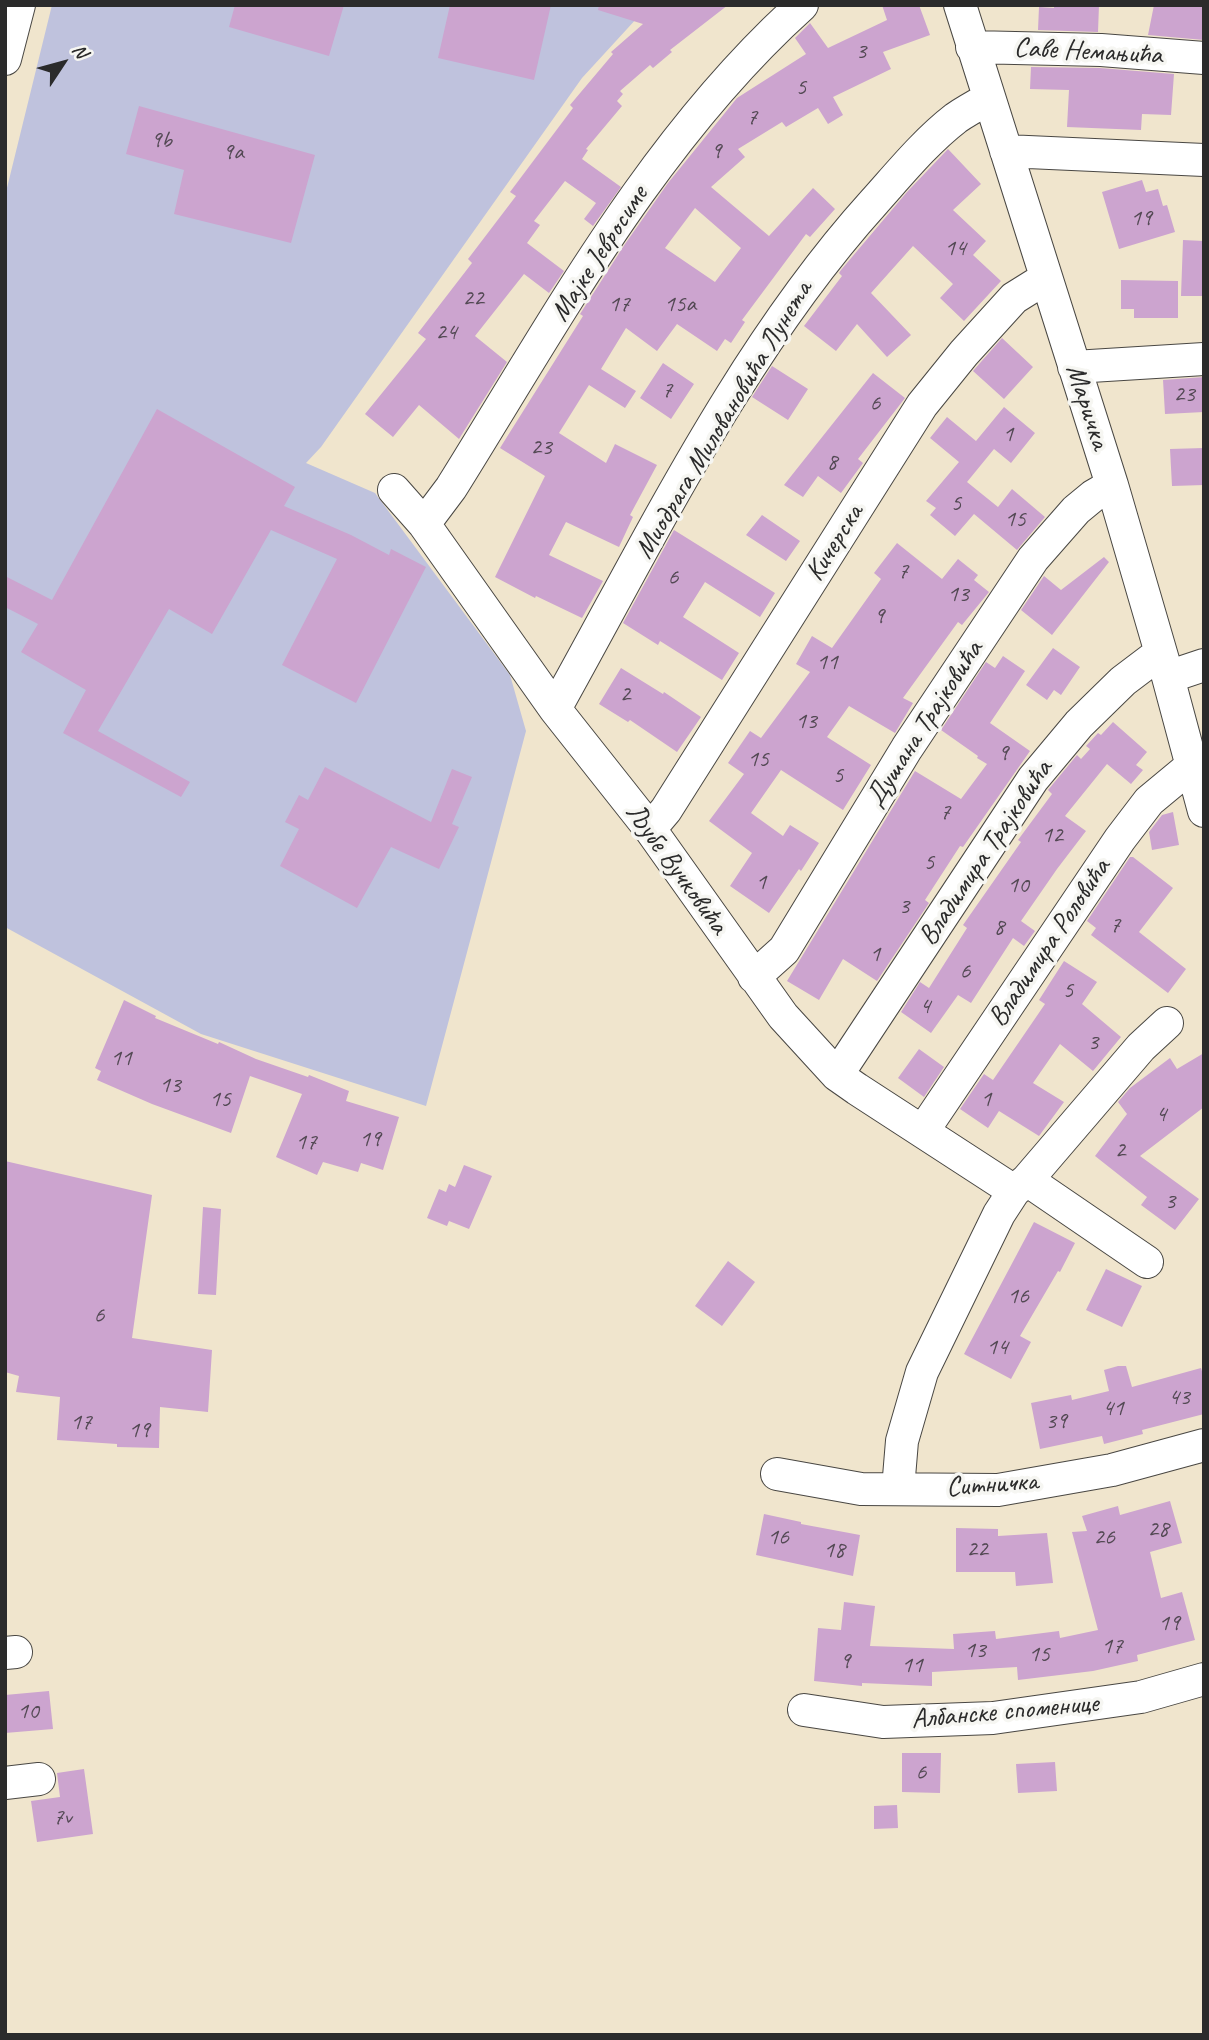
<!DOCTYPE html>
<html>
<head>
<meta charset="utf-8">
<style>
  body { margin:0 }
  #map { position:relative; width:1209px; height:2040px; overflow:hidden; background:#f0e5cd; font-family:Caveat,sans-serif }
  canvas { display:block }
  .frame { position:absolute; inset:0; border:7px solid #2b2b2b; pointer-events:none }
  .north { position:absolute; left:28px; top:28px; width:70px; height:70px; -webkit-text-stroke:5px #f6f6f2; paint-order:stroke; rotate:54deg; font-size:19px; font-weight:700; line-height:28px; text-align:center; color:#2b2b2b }
  .north::after { content:''; display:block; margin:auto; width:24px; height:32px; background:#2b2b2b; clip-path:polygon(50% 0,100% 100%,50% 72%,0 100%) }
</style>
</head>
<body>
<div id="map">
<canvas width="1209" height="2040"></canvas>
<div class="frame"></div>
<div class="north">N</div>
</div>
<script>
const context = document.querySelector('canvas').getContext('2d');
context.lineJoin = 'round';
function paint(path, color) { context.fillStyle = color; context.fill(path, 'evenodd'); }
function stroke(path, color, width, dash) { context.strokeStyle = color; context.lineWidth = width; context.lineCap = dash ? 'butt' : 'round'; context.setLineDash(dash || []); context.stroke(path); }
function write(font, color, halo, rows, align = 'center') {
  context.font = font + ' Caveat,sans-serif'; context.lineWidth = 7; context.setLineDash([]); context.textBaseline = 'middle'; context.strokeStyle = halo; context.fillStyle = color; for (const [text, x, y, turn = 0] of rows) {
    context.save(); context.translate(x, y); context.rotate((+turn || 0) * Math.PI / 180); context.textAlign = isNaN(turn) ? turn : align; if (halo) context.strokeText(text, 0, 0); context.fillText(text, 0, 0); context.restore();
  }
}
paint(new Path2D(`
  M52 5H649L582 78 321 447 306 463 375 493 510 675 526 731 426 1106 201 1034 5 927V196Z`), '#bfc2dd');
paint(new Path2D(`
  M235 5H344L329 56 229 27Z
  M450 5H551L534 80 438 58Z
  M599 5H728L670 50 672 52 653 68 650 65 620 91 623 94 617 101 622 106 586 149 588 150 582 159 621 187 593 226 584 219 596 203 565 181 534 221 540 225 527 243 564 271 549 293 524 274 475 336 507 362 459 439 419 405 393 437 365 414 426 339 418 333 472 263 468 259 516 196 510 192 573 108 570 105 613 54 611 52 643 24 598 10Z
  M882 5H919L930 35 883 52 891 69 833 97 843 115 828 124 818 108 786 127 782 122 738 149 745 157 711 187 769 236 813 188 835 209 810 237 806 234 742 320 745 322 731 343 725 339 717 351 677 324 657 351 626 328 601 369 636 391 625 408 589 385 559 433 606 463 615 444 657 465 630 515 633 517 619 547 566 522 549 555 603 581 582 618 536 596 535 598 495 577 545 476 500 448 583 316 580 314 625 244 668 183 737 98 806 54 795 38 810 23 828 48 887 20ZM695 208 741 248 715 282 665 248Z
  M1054 5H1099L1098 32 1038 30 1039 7 1054 8Z
  M1154 5H1204V40L1148 35Z
  M1031 67 1100 68 1174 74 1171 115 1142 114 1141 130 1067 127 1069 90 1030 89Z
  M139 106 315 155 291 243 174 214 184 170 126 154Z
  M948 149 981 184 953 210 986 241 973 255 1001 281 964 321 940 298 953 284 913 246 871 293 911 335 887 357 857 324 836 351 804 326 842 276 839 273 841 270 907 192Z
  M1142 180 1146 192 1158 189 1163 206 1167 205 1175 232 1119 249 1102 192Z
  M1183 240 1204 241V296H1181Z
  M1121 280 1178 281V318H1134V309H1121Z
  M1002 338 1033 367 1004 399 973 371Z
  M663 363 694 384 671 419 640 398Z
  M772 366 808 389 788 420 752 397Z
  M873 373 905 398 858 459 863 463 841 493 818 476 803 497 784 485Z
  M1204 377V412L1165 414 1163 380Z
  M1004 407 1035 433 1011 463 994 449 967 482 998 507 1012 489 1045 517 1017 550 974 514 955 536 930 515 936 508 926 501 959 462 930 438 947 417 976 441Z
  M157 409 295 487 284 506 351 535 389 555 391 549 426 567 356 703 282 665 337 559 271 530 212 634 169 609 98 731 190 782 181 797 63 733 86 690 21 652 38 624 5 607V576L52 600Z
  M1204 448V485L1172 486 1170 449Z
  M762 515 800 541 786 561 746 535Z
  M674 530 775 593 760 617 705 582 683 617 739 653 722 680 660 641 658 645 623 623Z
  M897 543 942 579 958 559 978 575 974 580 989 592 962 625 958 622 903 698 913 703 895 733 849 706 827 737 871 765 843 810 781 770 751 813 783 836 790 825 819 843 801 871 799 869 769 913 730 886 752 853 709 821 744 774 728 763 750 731 761 738 810 672 796 664 812 636 832 648 881 579 874 573Z
  M1104 557 1109 562 1052 635 1021 610 1044 576 1061 590Z
  M1053 648 1080 667 1061 695 1054 690 1047 700 1026 685Z
  M1003 656 1025 671 990 723 1030 751 963 847 960 846 925 900 929 903 877 981 843 959 819 1000 787 981 915 771 961 799 987 764 977 758 978 756 941 730 986 662 995 668Z
  M621 668 663 694 664 692 701 717 677 752 630 720 628 722 599 704Z
  M1113 722 1147 752 1136 765 1143 770 1131 784 1107 764 1065 816 1086 831 1057 869 1021 921 1035 931 1024 946 1013 938 971 1003 958 995 931 1033 901 1012 920 982 929 988 967 928 963 925 1021 842 1018 840 1052 794 1048 790 1077 755 1081 759 1090 749 1086 746 1098 733 1101 735Z
  M325 767 431 822 452 769 472 777 452 824 459 827 439 869 391 847 357 908 280 866 299 829 285 822 299 795 308 800Z
  M1173 812 1179 845 1152 850 1149 832 1162 815Z
  M1130 857H1133L1173 888 1139 932 1186 969 1168 993 1091 935 1096 928 1087 921Z
  M1064 961 1097 982 1082 1004 1121 1037 1093 1071 1060 1044 1033 1083 1064 1102 1039 1136 999 1111 988 1128 960 1109 984 1074 993 1080 1045 1004 1039 1000Z
  M124 1000 156 1016 155 1018 218 1044 219 1042 256 1059 308 1077 309 1075 349 1091 346 1101 399 1117 383 1170 361 1163 358 1172 323 1162 317 1175 276 1157 302 1094 250 1076 231 1133 152 1104 97 1080 101 1071 95 1068Z
  M919 1049 944 1067 924 1097 898 1078Z
  M1204 1053V1107L1140 1156 1199 1199 1175 1230 1141 1205 1147 1197 1095 1156 1127 1114 1118 1102 1130 1088 1170 1058 1177 1069Z
  M5 1161 152 1195 132 1338 212 1350 208 1412 160 1407 159 1448 117 1447V1444L57 1440 60 1397 16 1392 19 1376 5 1372Z
  M464 1165 492 1176 469 1229 449 1221 447 1226 427 1218 439 1189 446 1192 449 1184 455 1187Z
  M203 1207 221 1209 216 1295 198 1294Z
  M1034 1222 1075 1243 1060 1272 1058 1271 1020 1336 1031 1342 1011 1379 964 1354Z
  M728 1261 755 1282 722 1326 695 1306Z
  M1106 1269 1142 1286 1122 1327 1086 1310Z
  M1118 1366H1126L1132 1387 1201 1368 1204 1378V1414L1142 1430 1143 1434 1104 1444 1102 1436 1040 1449 1031 1403 1071 1395 1072 1400 1109 1391 1104 1370Z
  M1170 1501 1182 1543 1150 1552 1161 1598 1182 1592 1195 1640 1137 1655 1138 1661 1093 1671 1018 1680 1017 1667 932 1672V1686L862 1683V1686L814 1681 818 1628 841 1630 844 1602 875 1606 870 1646 954 1649 953 1634 995 1631 996 1639 1059 1631 1060 1638 1098 1630 1072 1532 1087 1531 1082 1516 1118 1506 1120 1515Z
  M764 1514 801 1522V1524L860 1535 853 1576 756 1555Z
  M956 1528 998 1529V1536L1047 1533 1053 1583 1016 1586 1015 1572H956Z
  M49 1691 53 1729 5 1733V1695Z
  M902 1753H941L940 1793 902 1792Z
  M1055 1762 1057 1791 1018 1793 1016 1764Z
  M84 1769 93 1834 37 1842 31 1801 60 1797 57 1773Z
  M897 1805 898 1828 874 1829V1806Z`), '#cca4cf');
const minor = new Path2D(`
  M960 5 1112 485 1168 677 1204 811
  M972 47 1101 50 1204 58
  M5 59 19 5
  M1006 151 1204 160
  M1074 367 1204 359
  M394 490 424 524 555 709 650 829 783 1016 837 1075 857 1089 1014 1191 1027 1180 1147 1262
  M424 524 451 488C556 320 653 139 802 5
  M1168 677 1204 665
  M555 709C651 537 742 348 874 202 900 173 925 142 956 118 966 111 977 105 988 99
  M650 829 666 810 922 405 964 353 1014 298 1046 278
  M754 977 784 950 907 748 1033 559 1076 510 1093 496 1112 485
  M837 1075 1033 779 1079 724 1123 681 1160 653
  M923 1131 1120 839 1149 801 1190 767
  M1027 1180 1141 1047 1167 1023
  M777 1474 861 1489 998 1490 1112 1470 1204 1445
  M898 1489 902 1441 922 1372 999 1214 1014 1191
  M5 1653 16 1652
  M804 1710 883 1722 993 1718 1141 1697 1204 1679
  M5 1783 39 1779`);
stroke(minor, '#494743', 34);
stroke(minor, '#fff', 32);
write('24px', '#534954', null, [
  ["3",861,52],
  ["5",801,88],
  ["7",752,118],
  ["9b",161,141],
  ["9",716,152],
  ["9a",233,153],
  ["19",1141,219],
  ["14",955,249],
  ["22",473,299],
  ["17",619,305],
  ["15a",680,305],
  ["24",446,333],
  ["7",667,391],
  ["23",1184,395],
  ["6",875,404],
  ["1",1008,435],
  ["23",541,448],
  ["8",832,463],
  ["5",956,504],
  ["15",1015,520],
  ["7",903,572],
  ["6",673,578],
  ["13",958,595],
  ["9",879,617],
  ["11",827,663],
  ["2",625,695],
  ["13",806,722],
  ["9",1003,754],
  ["15",758,760],
  ["5",838,776],
  ["7",945,813],
  ["12",1052,836],
  ["5",929,863],
  ["1",761,883],
  ["10",1018,886],
  ["3",904,907],
  ["7",1115,926],
  ["8",999,928],
  ["1",875,955],
  ["6",965,972],
  ["5",1068,991],
  ["4",925,1007],
  ["3",1093,1043],
  ["11",121,1059],
  ["13",170,1086],
  ["15",220,1100],
  ["1",986,1100],
  ["4",1161,1115],
  ["19",370,1140],
  ["17",306,1143],
  ["2",1120,1151],
  ["3",1170,1202],
  ["16",1018,1297],
  ["6",99,1316],
  ["14",997,1348],
  ["43",1179,1398],
  ["41",1113,1409],
  ["39",1056,1422],
  ["17",81,1423],
  ["19",139,1431],
  ["28",1158,1530],
  ["16",778,1538],
  ["26",1104,1538],
  ["22",977,1550],
  ["18",834,1551],
  ["19",1169,1624],
  ["17",1112,1647],
  ["13",975,1651],
  ["15",1039,1655],
  ["9",845,1662],
  ["11",912,1666],
  ["10",28,1712],
  ["6",921,1773],
  ["7v",62,1818]
]);
write('28px', '#2b2b2b', '#f6f6f2', [
  ["Саве Немањића",1088,52,3],
  ["Мајке Јевросиме",600,254,-57],
  ["Маричка",1087,407,72],
  ["Миодрага Миловановића Лунета",724,420,-59],
  ["Кичерска",835,543,-58],
  ["Душана Трајковића",925,724,-57],
  ["Владимира Трајковића",986,853,-56],
  ["Љубе Вучковића",676,869,54],
  ["Владимира Роловића",1050,943,-56],
  ["Ситничка",992,1485,-4],
  ["Албанске споменице",1005,1712,-5]
]);
</script>
</body>
</html>
